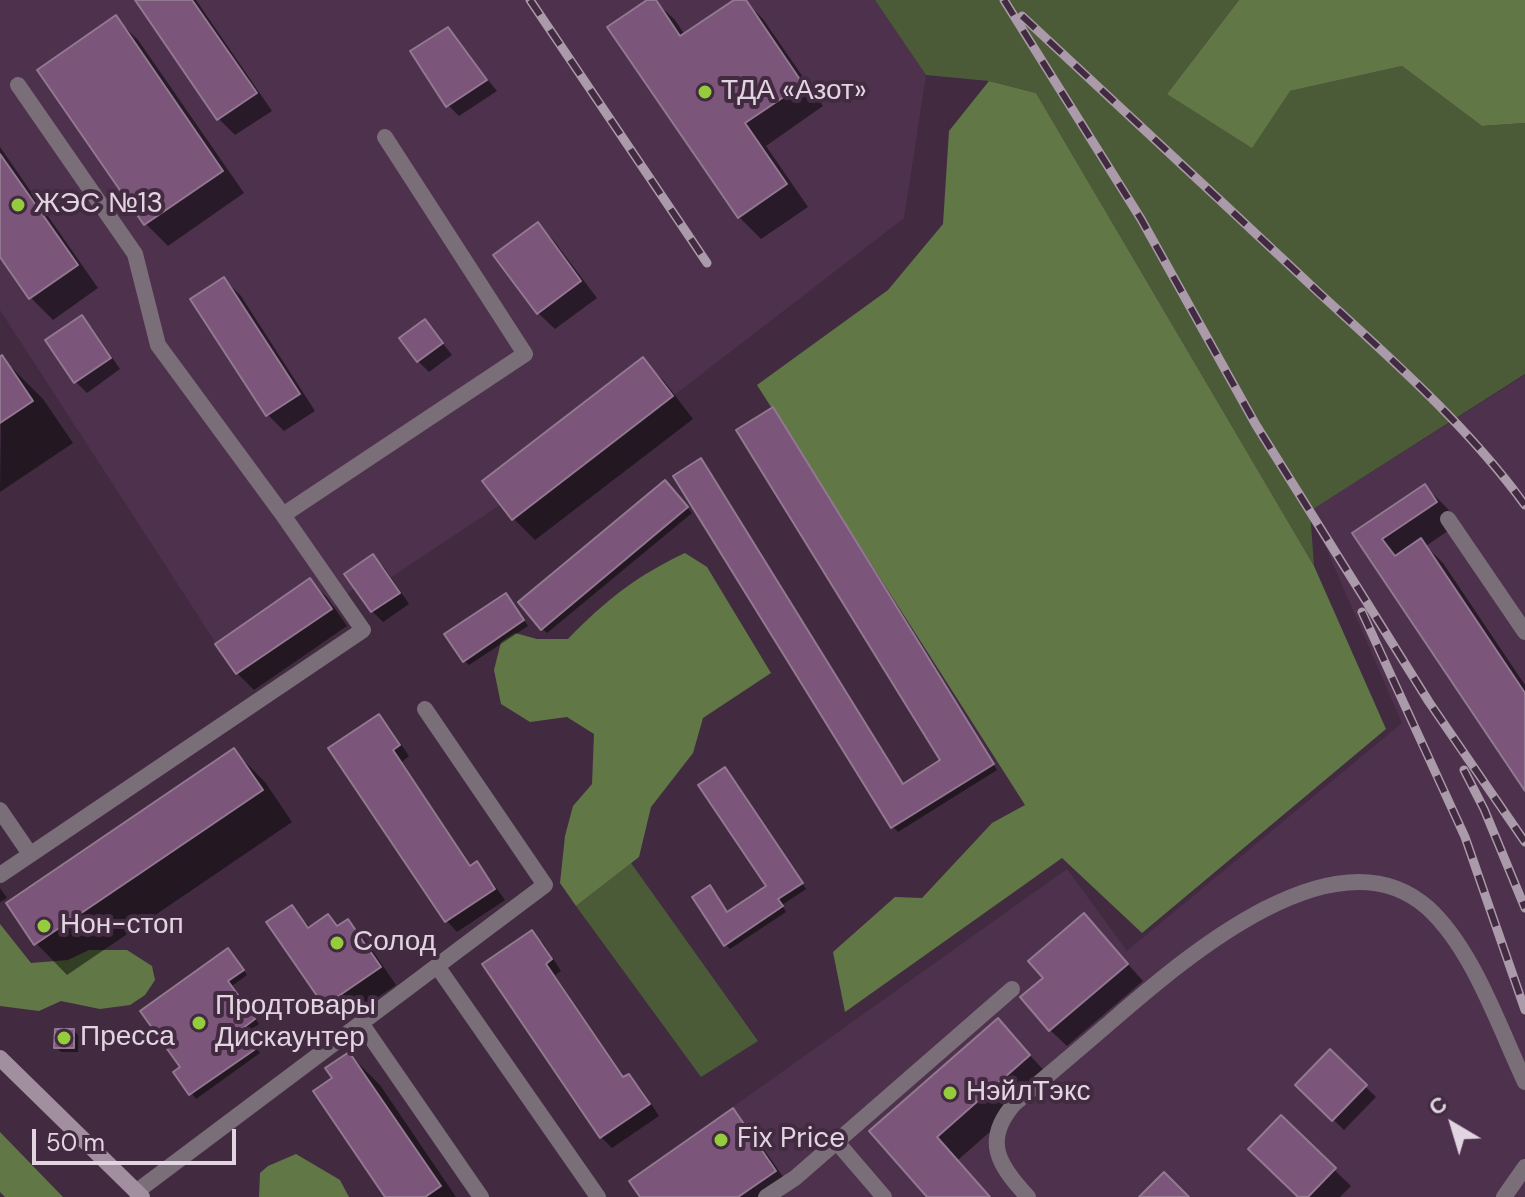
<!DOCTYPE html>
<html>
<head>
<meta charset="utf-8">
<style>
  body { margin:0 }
  #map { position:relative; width:1525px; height:1197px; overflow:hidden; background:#422b41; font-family:"DM Sans",sans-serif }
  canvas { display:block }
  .north { position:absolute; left:1413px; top:1085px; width:80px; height:80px; -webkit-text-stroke:6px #422b41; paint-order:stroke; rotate:322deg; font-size:22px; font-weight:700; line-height:32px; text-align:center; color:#e2d4e1 }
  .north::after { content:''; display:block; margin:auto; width:28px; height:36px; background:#e2d4e1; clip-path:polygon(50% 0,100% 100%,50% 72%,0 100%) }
  .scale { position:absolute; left:32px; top:1129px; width:204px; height:36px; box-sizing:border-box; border:4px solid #e2d4e1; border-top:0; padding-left:10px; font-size:24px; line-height:28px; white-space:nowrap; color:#e2d4e1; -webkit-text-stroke:6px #422b41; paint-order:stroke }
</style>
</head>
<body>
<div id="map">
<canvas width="1525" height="1197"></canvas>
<div class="north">С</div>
<div class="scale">50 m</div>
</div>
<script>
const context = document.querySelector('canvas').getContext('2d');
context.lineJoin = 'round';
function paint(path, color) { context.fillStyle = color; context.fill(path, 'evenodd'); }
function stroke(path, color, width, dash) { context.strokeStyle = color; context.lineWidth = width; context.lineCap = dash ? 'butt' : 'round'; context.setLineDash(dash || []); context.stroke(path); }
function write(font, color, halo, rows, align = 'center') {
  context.font = font + ' "DM Sans",sans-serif'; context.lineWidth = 8; context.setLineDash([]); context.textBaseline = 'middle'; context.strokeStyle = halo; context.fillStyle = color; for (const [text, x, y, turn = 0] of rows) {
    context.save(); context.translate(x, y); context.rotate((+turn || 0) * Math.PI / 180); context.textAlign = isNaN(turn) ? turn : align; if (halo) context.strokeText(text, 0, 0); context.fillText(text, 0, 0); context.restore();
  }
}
paint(new Path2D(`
  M0 0H875L926 75 904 218 512 520 500 505 390 578 400 593 371 612 353 589 332 609 236 674 0 310Z
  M1525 375V1197H640L629 1181 1067 869 1127 951 1402 723 1310 511Z`), '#4e324d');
paint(new Path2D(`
  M875 0H1239L1167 94 1290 91 1402 66 1482 126 1525 123V374L1310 511 1314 566 1036 93 989 81 926 75Z
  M631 863 758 1041 701 1077 576 906Z`), '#4b5b38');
paint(new Path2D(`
  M1239 0H1525V123L1482 126 1402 66 1290 91 1252 148 1167 94Z
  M989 81 1036 93 1314 566 1386 729 1142 933 1062 858 845 1012 833 952 895 897 922 898 992 823 1025 805 757 385 888 290 943 224 949 131Z
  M685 553 707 567 771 673 703 718 693 753 651 807 639 857 576 906 560 883 565 836 573 806 592 784 594 734 567 717 530 722 501 704 494 670 501 642 515 633 537 639H568C606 600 636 576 685 553Z
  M0 924 31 963 68 960 89 950H127L152 966 155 980 145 995 130 1005 100 1009 61 1001 39 1011 0 1006Z
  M0 1132 63 1197H5L0 1192Z
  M296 1154 340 1180 349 1197H259L260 1173 268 1166Z`), '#617746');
paint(new Path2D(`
  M139 0H196L272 111 235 135 219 119Z
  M651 0H654L675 20 685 35 737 0H744L763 19 823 106 766 146 808 207 761 239 739 217Z
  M116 18 138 40 244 193 168 246 146 224Z
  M447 30 497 91 459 116 448 105Z
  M0 147 98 288 53 320 31 298 0 253Z
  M538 224 554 241 597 298 555 329 538 313Z
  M224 279 241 296 315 411 284 431 268 415Z
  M82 318 92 328 120 369 87 393 76 382Z
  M425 321 452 355 429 372 418 361Z
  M2 358 43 399 73 443 0 492Z
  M642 359 664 381 693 419 535 540 513 518Z
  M777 414 997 770 898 832 893 827 904 786 943 761Z
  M1425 486 1447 508 1458 524 1426 546 1443 563 1525 685V787L1354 534Z
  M670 487 692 513 547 633 542 628Z
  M373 556 384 567 409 604 383 622 372 611Z
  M310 581 327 597 347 626 254 690 237 673 218 644Z
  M511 600 528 626 469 665 464 660Z
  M379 717 390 728 409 756 402 762 472 867 476 864 487 875 505 900 457 932 447 921 331 749Z
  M234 751 265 782 292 822 67 975 36 943Z
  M730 775 806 889 782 905 786 912 730 949 725 944 714 893 728 914 768 886Z
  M0 888 7 898 0 902Z
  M291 907 311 928 328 917 339 928 348 921 364 938 396 985 342 1021 325 1005Z
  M1084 915 1143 981 1067 1046 1050 1030 1046 978Z
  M532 932 543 943 561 971 555 975 625 1078 629 1076 640 1087 659 1116 612 1148 601 1137Z
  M233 955 247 975 232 986 259 1024 246 1033 260 1053 196 1099 176 1072 182 1068Z
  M998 1021 1051 1078 958 1160 991 1197H930L872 1131Z
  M74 1031 79 1036 78 1052H61L56 1047Z
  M1330 1052 1376 1097 1344 1130 1298 1085Z
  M349 1054 380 1085 456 1197H387L334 1079Z
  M733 1111 749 1128 791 1188 778 1197H642Z
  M1281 1118 1351 1186 1340 1197H1300Z`), '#0007');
const building = new Path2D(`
  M135 0H192L257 93 217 120Z
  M647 0H656L680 36 734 0H746L803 84 745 123 787 184 738 218 607 27Z
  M116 15 223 171 144 225 37 70Z
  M448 27 487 80 446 107 410 51Z
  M0 154 78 265 29 299 0 257Z
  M538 222 581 281 537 314 493 255Z
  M224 277 300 394 266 416 190 299Z
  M82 315 111 358 74 383 45 340Z
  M425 319 443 343 417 362 399 338Z
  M2 355 33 401 0 423V357Z
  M643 357 673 396 512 520 482 481Z
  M773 407 994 764 891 828 673 476 701 458 903 784 940 760 736 430Z
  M665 480 688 507 541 630 518 602Z
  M1425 484 1437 502 1382 539 1395 556 1421 538 1525 693V791L1352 533Z
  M373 554 400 593 371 612 344 574Z
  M310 578 332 609 236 674 215 644Z
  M506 593 524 620 463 662 444 634Z
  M379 714 400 745 393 750 470 866 477 861 495 889 445 922 328 748Z
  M234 748 263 790 34 945 6 903Z
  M725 767 803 883 778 899 783 906 724 946 692 897 710 885 727 912 766 886 698 785Z
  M292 905 308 928 328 914 337 926 348 919 381 967 324 1006 266 922Z
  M1084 913 1128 964 1049 1031 1020 997 1043 978 1028 961Z
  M532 930 552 959 546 964 623 1077 629 1074 650 1104 600 1138 482 964Z
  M228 948 244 970 228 981 255 1019 243 1028 257 1048 189 1095 173 1072 180 1067 140 1011Z
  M998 1018 1030 1055 937 1137 990 1197H927L869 1131Z
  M55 1029H74V1048H54Z
  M1330 1049 1367 1085 1332 1121 1295 1085Z
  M349 1052 441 1186 425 1197H385L313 1091 332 1078 325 1068Z
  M733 1108 776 1171 738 1197H640L629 1181Z
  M1281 1115 1336 1168 1308 1197H1298L1248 1149Z
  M1164 1172 1189 1197H1139Z`);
paint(building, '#7c557a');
stroke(building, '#937891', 2);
stroke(new Path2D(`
  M283 515 525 354 385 137
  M1448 519 1525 632
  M0 810 30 854
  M0 875 363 630 283 515 158 345 135 254 18 85
  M437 966 598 1197
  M361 1023 481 1197
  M836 1141 884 1197
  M136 1192 545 885 425 709
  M766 1197 795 1178 1012 989
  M1028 1197C998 1165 982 1140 1015 1103 1046 1077 1077 1051 1107 1025 1177 965 1334 824 1428 908 1473 949 1499 1027 1525 1082
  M1504 1197 1525 1167`), '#7a6e79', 16);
stroke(new Path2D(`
  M0 1058 142 1197`), '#a18e9f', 16);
const rail = new Path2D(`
  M530 0 707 263
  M1004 0 1141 219 1256 425 1429 702 1525 842
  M1022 16C1121 108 1219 199 1317 291 1390 358 1467 425 1525 505
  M1362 612 1465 837 1525 1010
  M1464 770 1484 809 1525 908`);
stroke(rail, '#ab9aaa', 9);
stroke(rail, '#422b41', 6, [18]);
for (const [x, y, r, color] of [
  [705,92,8,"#94cc3c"],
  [18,205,8,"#94cc3c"],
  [44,926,8,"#94cc3c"],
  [337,943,8,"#94cc3c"],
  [199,1023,8,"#94cc3c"],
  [64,1038,8,"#94cc3c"],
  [950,1093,8,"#94cc3c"],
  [721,1140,8,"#94cc3c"]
]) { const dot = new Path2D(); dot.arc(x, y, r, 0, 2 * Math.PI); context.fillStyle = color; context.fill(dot); stroke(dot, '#422b41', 3); }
write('28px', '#e2d4e1', '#422b41', [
  ["ТДА «Азот»",721,92],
  ["ЖЭС №13",34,205],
  ["Нон-стоп",60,926],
  ["Солод",353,943],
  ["Продтовары",215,1007],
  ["Дискаунтер",215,1039],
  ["Пресса",80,1038],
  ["НэйлТэкс",966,1093],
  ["Fix Price",737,1140]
], 'left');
</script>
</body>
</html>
